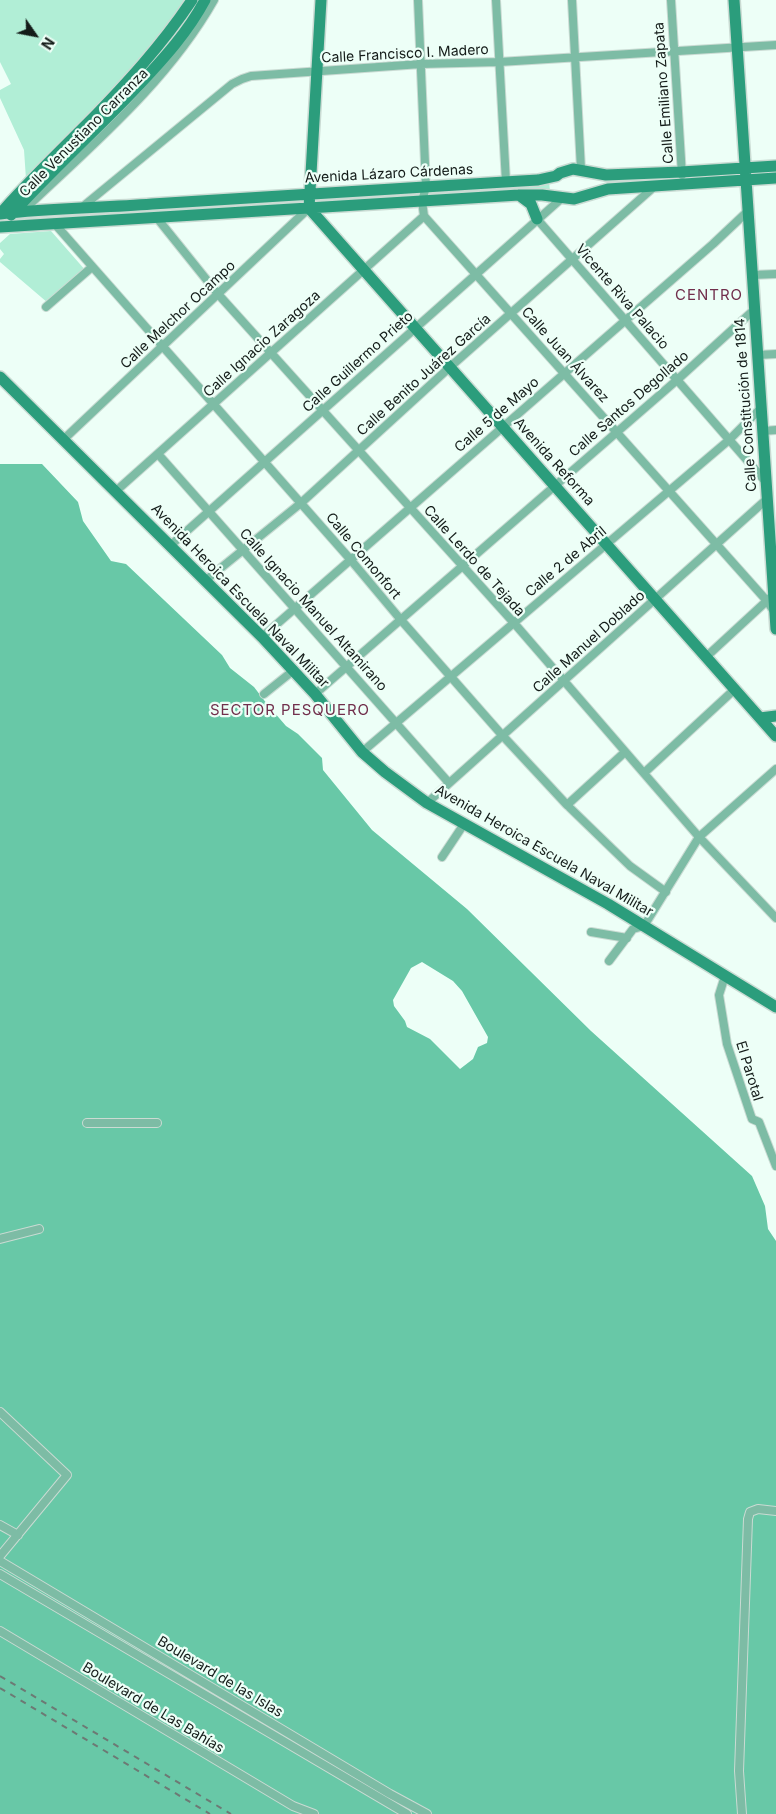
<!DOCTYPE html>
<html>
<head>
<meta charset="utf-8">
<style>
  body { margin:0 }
  #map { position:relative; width:776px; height:1814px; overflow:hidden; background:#edfff7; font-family:Inter,sans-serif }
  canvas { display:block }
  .north { position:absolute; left:10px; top:10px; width:50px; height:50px; -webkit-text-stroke:4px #edfff7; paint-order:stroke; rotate:123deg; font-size:14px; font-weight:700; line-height:20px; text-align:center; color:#141c19 }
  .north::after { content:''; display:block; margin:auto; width:18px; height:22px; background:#141c19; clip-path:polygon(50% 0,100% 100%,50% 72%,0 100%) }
</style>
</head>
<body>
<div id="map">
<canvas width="776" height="1814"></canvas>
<div class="north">N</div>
</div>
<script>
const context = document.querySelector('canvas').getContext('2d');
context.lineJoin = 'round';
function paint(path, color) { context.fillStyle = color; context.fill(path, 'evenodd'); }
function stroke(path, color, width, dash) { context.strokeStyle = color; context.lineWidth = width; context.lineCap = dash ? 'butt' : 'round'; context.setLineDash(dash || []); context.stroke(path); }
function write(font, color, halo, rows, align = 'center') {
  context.font = font + ' Inter,sans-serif'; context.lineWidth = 4.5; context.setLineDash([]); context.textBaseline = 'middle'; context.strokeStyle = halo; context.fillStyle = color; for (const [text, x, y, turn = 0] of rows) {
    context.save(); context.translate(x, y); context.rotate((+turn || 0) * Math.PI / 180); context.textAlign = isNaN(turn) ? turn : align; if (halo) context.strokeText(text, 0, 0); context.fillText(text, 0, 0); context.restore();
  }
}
paint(new Path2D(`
  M0 0H186L144 58 26 179 24 150 0 98V90L11 84 0 62Z
  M549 181 550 192 539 189 434 195 431 193 432 191Z
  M51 231 86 271 48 303 0 262V259L4 254 0 249V243L10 234Z`), '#b1eed6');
paint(new Path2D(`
  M0 464H42L78 502 83 521 111 561 126 564 222 655 230 668 254 687 267 704 286 726 298 734 322 758 323 770 372 830 467 909 591 1031 752 1176 765 1206 768 1229 776 1241V1814H0ZM422 962 453 981 462 991 488 1037 487 1043 478 1047 473 1059 460 1069 430 1039 407 1027 405 1021 394 1006 393 1000 411 968Z`), '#68c8a7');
const street = new Path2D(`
  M418 0 426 187 422 201 424 216 767 601 773 610
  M496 0 506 182
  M572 0 581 169
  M671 0 682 175
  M81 208 232 84 242 79 251 76 421 64 499 62 776 45
  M23 211C91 146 167 83 214 0
  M157 218 218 294 514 623 699 837 776 918
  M537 219 766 482
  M54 223 350 559 401 620 502 735 567 805 630 866 666 892
  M752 275 776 274
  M46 307 92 267
  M758 355 776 354
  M763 431 776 430
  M64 439 309 208
  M158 454 449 783
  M116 491 424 216
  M171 545 562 198
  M206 580 301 503 450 367 655 186
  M262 637 713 244 748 211
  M706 657 771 597
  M264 694 294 670
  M315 694 677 380 755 309
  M362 752 729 440 761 408
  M644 773 735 689
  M427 803 767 499
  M567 805 625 752
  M442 857 464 824
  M591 932 627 938
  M609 961 633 929 644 926 699 837 776 769
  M725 976 719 995 727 1044 752 1119 759 1122 776 1166
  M87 1123H157
  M0 1239 39 1229
  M0 1412 67 1475 0 1556
  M0 1525 18 1535
  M0 1561 390 1794 427 1814
  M0 1574 407 1814
  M0 1631 293 1806 314 1814
  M742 1814 739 1771 748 1519 750 1512 758 1509 776 1511`);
const secondary = new Path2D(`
  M321 0 309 208 776 736
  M734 0 776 629
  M519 195 531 204 537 219
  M0 214C50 208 101 208 152 204 280 195 409 187 538 180L556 176 560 173 573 169 606 175 681 172 776 166
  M0 214C28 182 58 153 88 123 126 84 162 45 192 0
  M11 215C52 169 98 129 140 84 164 58 188 32 205 0
  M0 227 519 195H542L574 199 608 189 776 178
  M0 377 262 637 315 694 362 752 385 772 427 803 608 904 776 1007
  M760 718 776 716`);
stroke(street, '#cadbd3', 10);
stroke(secondary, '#cadbd3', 14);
stroke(street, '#7dbca5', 8);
stroke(secondary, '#2b9d7c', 11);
stroke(new Path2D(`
  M0 1676 231 1814
  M0 1688 210 1814`), '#6d7974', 2, [6, 6]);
write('14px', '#141c19', '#edfff7', [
  ["Calle Francisco I. Madero",405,54,-3],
  ["Calle Emiliano Zapata",664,93,-94],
  ["Calle Venustiano Carranza",84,133,-45],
  ["Avenida Lázaro Cárdenas",389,174,-3],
  ["Vicente Riva Palacio",622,297,49],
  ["Calle Melchor Ocampo",178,315,-43],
  ["Calle Ignacio Zaragoza",262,344,-42],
  ["Calle Juan Álvarez",565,355,48],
  ["Calle Guillermo Prieto",358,362,-42],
  ["Calle Benito Juárez García",424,375,-42],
  ["Calle Santos Degollado",629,404,-41],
  ["Calle Constitución de 1814",746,405,-94],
  ["Calle 5 de Mayo",497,415,-41],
  ["Avenida Reforma",554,462,48],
  ["Calle Comonfort",363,556,50],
  ["Calle Lerdo de Tejada",474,561,48],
  ["Calle 2 de Abril",566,562,-40],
  ["Avenida Heroica Escuela Naval Militar",240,596,46],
  ["Calle Ignacio Manuel Altamirano",313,610,48],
  ["Calle Manuel Doblado",589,642,-42],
  ["Avenida Heroica Escuela Naval Militar",544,851,30],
  ["El Parotal",749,1071,73],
  ["Boulevard de las Islas",220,1677,31],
  ["Boulevard de Las Bahías",153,1708,31]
]);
context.letterSpacing = '1px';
write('15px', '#712f4c', '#edfff7', [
  ["CENTRO",709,295],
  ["SECTOR PESQUERO",290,710]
]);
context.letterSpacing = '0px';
</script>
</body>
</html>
